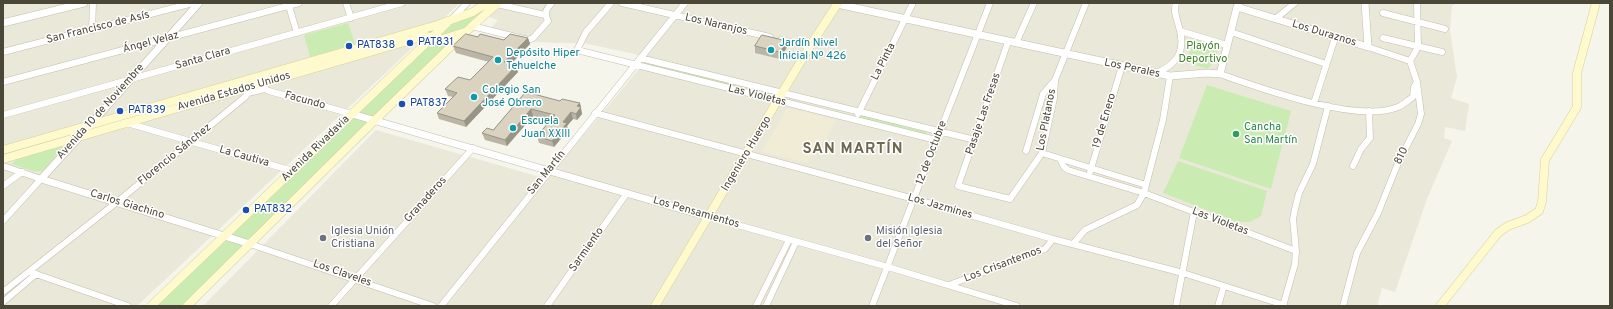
<!DOCTYPE html>
<html>
<head>
<meta charset="utf-8">
<style>
  body { margin:0 }
  #map { position:relative; width:1613px; height:309px; overflow:hidden; background:#f6f5eb; font-family:Overpass,sans-serif }
  canvas { display:block }
  .frame { position:absolute; inset:0; border:4px solid #4b4738; pointer-events:none }
</style>
</head>
<body>
<div id="map">
<canvas width="1613" height="309"></canvas>
<div class="frame"></div>
</div>
<script>
const context = document.querySelector('canvas').getContext('2d');
context.lineJoin = 'round';
function paint(path, color) { context.fillStyle = color; context.fill(path, 'evenodd'); }
function stroke(path, color, width, dash) { context.strokeStyle = color; context.lineWidth = width; context.lineCap = dash ? 'butt' : 'round'; context.setLineDash(dash || []); context.stroke(path); }
function write(font, color, halo, rows, align = 'center') {
  context.font = font + ' Overpass,sans-serif'; context.lineWidth = 3; context.setLineDash([]); context.textBaseline = 'middle'; context.strokeStyle = halo; context.fillStyle = color; for (const [text, x, y, turn = 0] of rows) {
    context.save(); context.translate(x, y); context.rotate((+turn || 0) * Math.PI / 180); context.textAlign = isNaN(turn) ? turn : align; if (halo) context.strokeText(text, 0, 0); context.fillText(text, 0, 0); context.restore();
  }
}
paint(new Path2D(`
  M3 3H460L137 306H3Z
  M501 3H1456L1452 6 1450 30 1457 77 1451 98 1469 104 1465 131 1445 127 1444 138 1452 141 1427 199 1395 292 1382 288 1377 306H203L376 130 547 179 649 57 583 43H555L527 41 489 30 498 20 486 16Z`), '#eae8d9');
paint(new Path2D(`
  M787 108 836 120 825 143 818 141 808 163 762 152Z`), '#f0ecd5');
paint(new Path2D(`
  M487 3H498L187 306H151L432 37 3 159V150L437 25Z
  M348 23 355 44 310 57 304 35Z
  M1198 37 1219 43C1218 53 1215 61 1208 69L1184 62Z
  M645 62 773 93 770 98 642 66Z
  M1207 85 1291 111 1271 189 1179 158Z
  M861 115 927 132 926 136 859 120Z
  M60 146 63 147C38 174 50 177 12 164L18 157Z
  M1178 161 1267 191 1261 216 1250 222H1238L1163 193Z`), '#caecb3');
const minor = new Path2D(`
  M346 3 351 18
  M611 3 586 32 577 50 936 140
  M622 3 770 37
  M1237 3 1239 4
  M497 4 545 15
  M289 6 297 33
  M1383 13 1445 29
  M1275 19 1295 3
  M451 20 467 3
  M472 26 528 40 533 38 548 21C544 13 546 9 552 3
  M92 30 93 3
  M1180 31 1227 45
  M1231 32 1326 64
  M1383 38 1442 52
  M781 40 810 46
  M1008 42 958 186 1010 199 1042 153 1054 98 1055 80
  M1016 43 1034 3
  M1368 47 1410 61
  M3 52 193 3
  M640 58 975 140
  M1410 61 1418 47 1417 3
  M1157 73C1178 63 1186 51 1179 27 1177 19 1173 12 1176 3
  M1220 74C1260 88 1358 124 1398 107 1403 105 1408 100 1413 97L1414 87 1417 82
  M3 82 299 3
  M265 83V89L269 91 352 114
  M248 93 265 89
  M1314 103 1335 38
  M595 113 914 199 1053 239 1183 273 1284 305
  M858 114 913 3
  M3 115 402 3
  M127 123 293 171
  M1026 151 1043 94 1055 80 1086 3
  M1042 153 1146 185 1144 193 1296 251
  M1060 159 1064 167 1068 170 1144 193 1137 205 1085 230 1073 244
  M3 166 41 179 3 221
  M1353 166 1361 149 1370 138 1369 111
  M1090 172 1122 66
  M1146 185 1163 120 1170 76
  M3 186 22 172
  M709 217 888 267 1017 306
  M250 244 433 306
  M30 272 128 306
  M949 285 1045 249 1053 239
  M3 292 117 202 245 97 248 93 246 88
  M3 302 36 274
  M331 306 473 148
  M441 306 685 3
  M547 306 627 193
  M756 306 789 240
  M766 306 796 242
  M872 306 990 3
  M1176 306 1194 212
  M1218 306 1224 286
  M1283 306 1295 264 1296 251 1293 219 1295 209 1299 193 1313 164 1328 106
  M1343 306 1357 253 1378 213 1398 163 1418 124 1421 114 1417 82 1410 61`);
const tertiary = new Path2D(`
  M837 4 1170 76 1207 73 1220 74 1237 7 1368 47 1365 3
  M3 23 84 3
  M352 114 709 217
  M89 126 199 3
  M81 135 41 179 250 244`);
const secondary = new Path2D(`
  M3 150 437 25 473 12 487 3
  M3 159 425 36 443 39 465 32
  M151 306 447 23
  M187 306 375 120 472 26 498 3
  M655 306 810 46 838 3
  M1440 306 1498 233 1508 226 1527 219 1539 211 1542 202 1545 160 1577 107V73L1596 3`);
stroke(minor, '#c3bead', 7);
stroke(tertiary, '#c3bead', 8);
stroke(secondary, '#d8d19a', 9);
stroke(minor, '#fff', 6);
stroke(tertiary, '#fff', 7);
stroke(secondary, '#fffacd', 8);
paint(new Path2D(`
  M478 37 504 40 528 38 530 44 511 64 516 66 518 72 466 127 439 119 437 113 453 97 448 96 445 89 470 80 489 62 456 53 453 46Z
  M787 41V47L780 59 755 53V46Z
  M526 92 560 101 580 103 582 114 577 120 573 119 567 126 568 130 554 147 539 143 537 136 550 121 533 116 507 146 485 140 482 133 493 130Z`), '#bbb5a5');
paint(new Path2D(`
  M528 38 530 44 506 69 504 62Z
  M787 41V47L780 59V52Z
  M516 66 518 72 466 127 464 121Z
  M580 103 582 114 577 120 576 114 577 106Z
  M531 109 533 116 507 146 505 140Z
  M571 112 573 119 567 126 568 130 554 147 552 141 563 122Z`), '#989486');
const building = new Path2D(`
  M466 34 478 37 480 34 504 40 510 34 528 38 504 62 516 66 464 121 437 113 457 93 445 89 458 77 470 80 493 57 453 46Z
  M762 35 787 41 780 52 755 46Z
  M526 92 560 101 562 99 580 103 577 106 581 107 576 114 571 112 563 122 567 123 552 141 537 136 555 115 531 109 505 140 482 133 487 128 493 130Z`);
paint(building, '#d9d3c0');
stroke(building, '#989486', 1);
for (const [x, y, r, color] of [
  [410,43,4,"#1a4fb4"],
  [349,46,4,"#1a4fb4"],
  [771,50,4,"#0f9aa8"],
  [498,60,4,"#0f9aa8"],
  [474,97,4,"#0f9aa8"],
  [402,104,4,"#1a4fb4"],
  [120,111,4,"#1a4fb4"],
  [513,128,4,"#0f9aa8"],
  [1236,134,4,"#2e9e5b"],
  [246,210,4,"#1a4fb4"],
  [323,238,4,"#6b7280"],
  [868,238,4,"#6b7280"]
]) { const dot = new Path2D(); dot.arc(x, y, r, 0, 2 * Math.PI); context.fillStyle = color; context.fill(dot); stroke(dot, '#fff', 1.5); }
write('11px', '#4b4738', '#fff', [
  ["Los Naranjos",716,25,13],
  ["San Francisco de Asís",98,28,-14],
  ["Los Duraznos",1324,34,17],
  ["Ángel Velaz",151,43,-15],
  ["Santa Clara",203,59,-16],
  ["La Pinta",884,62,-63],
  ["Los Perales",1132,69,12],
  ["Avenida Estados Unidos",234,92,-16],
  ["Las Violetas",757,96,14],
  ["Facundo",305,101,15],
  ["Avenida 10 de Noviembre",101,112,-48],
  ["Pasaje Las Fresas",984,114,-71],
  ["Los Platanos",1047,120,-79],
  ["19 de Enero",1105,121,-73],
  ["Avenida Rivadavia",316,149,-44],
  ["12 de Octubre",932,153,-69],
  ["Ingeniero Huergo",747,154,-59],
  ["Florencio Sánchez",175,155,-39],
  ["810",1402,156,-64],
  ["La Cautiva",244,157,16],
  ["San Martín",547,173,-51],
  ["Granaderos",426,200,-48],
  ["Carlos Giachino",127,205,17],
  ["Los Jazmines",940,207,16],
  ["Los Pensamientos",696,213,16],
  ["Las Violetas",1220,222,21],
  ["Sarmiento",587,250,-55],
  ["Los Crisantemos",1003,265,-21],
  ["Los Claveles",342,274,19]
]);
write('11px', '#164399', '#fff', [
  ["PAT831",418,43],
  ["PAT838",357,46],
  ["PAT837",410,104],
  ["PAT839",128,111],
  ["PAT832",254,210]
], 'left');
write('11px', '#0d838f', '#fff', [
  ["Jardín Nivel",779,44],
  ["Inicial Nº 426",779,57],
  ["Depósito Hiper",506,54],
  ["Tehuelche",506,67],
  ["Colegio San",482,91],
  ["José Obrero",482,104],
  ["Escuela",521,122],
  ["Juan XXIII",521,135]
], 'left');
write('11px', '#3c8127', '#fff', [
  ["Playón",1203,47],
  ["Deportivo",1203,60]
]);
write('11px', '#27864d', '#fff', [
  ["Cancha",1244,128],
  ["San Martín",1244,141]
], 'left');
write('11px', '#5b616d', '#fff', [
  ["Iglesia Unión",331,232],
  ["Cristiana",331,245],
  ["Misión Iglesia",876,232],
  ["del Señor",876,245]
], 'left');
context.letterSpacing = '1px';
write('bold 15px', '#6f674f', '#fff', [
  ["SAN MARTÍN",853,150]
]);
context.letterSpacing = '0px';
</script>
</body>
</html>
